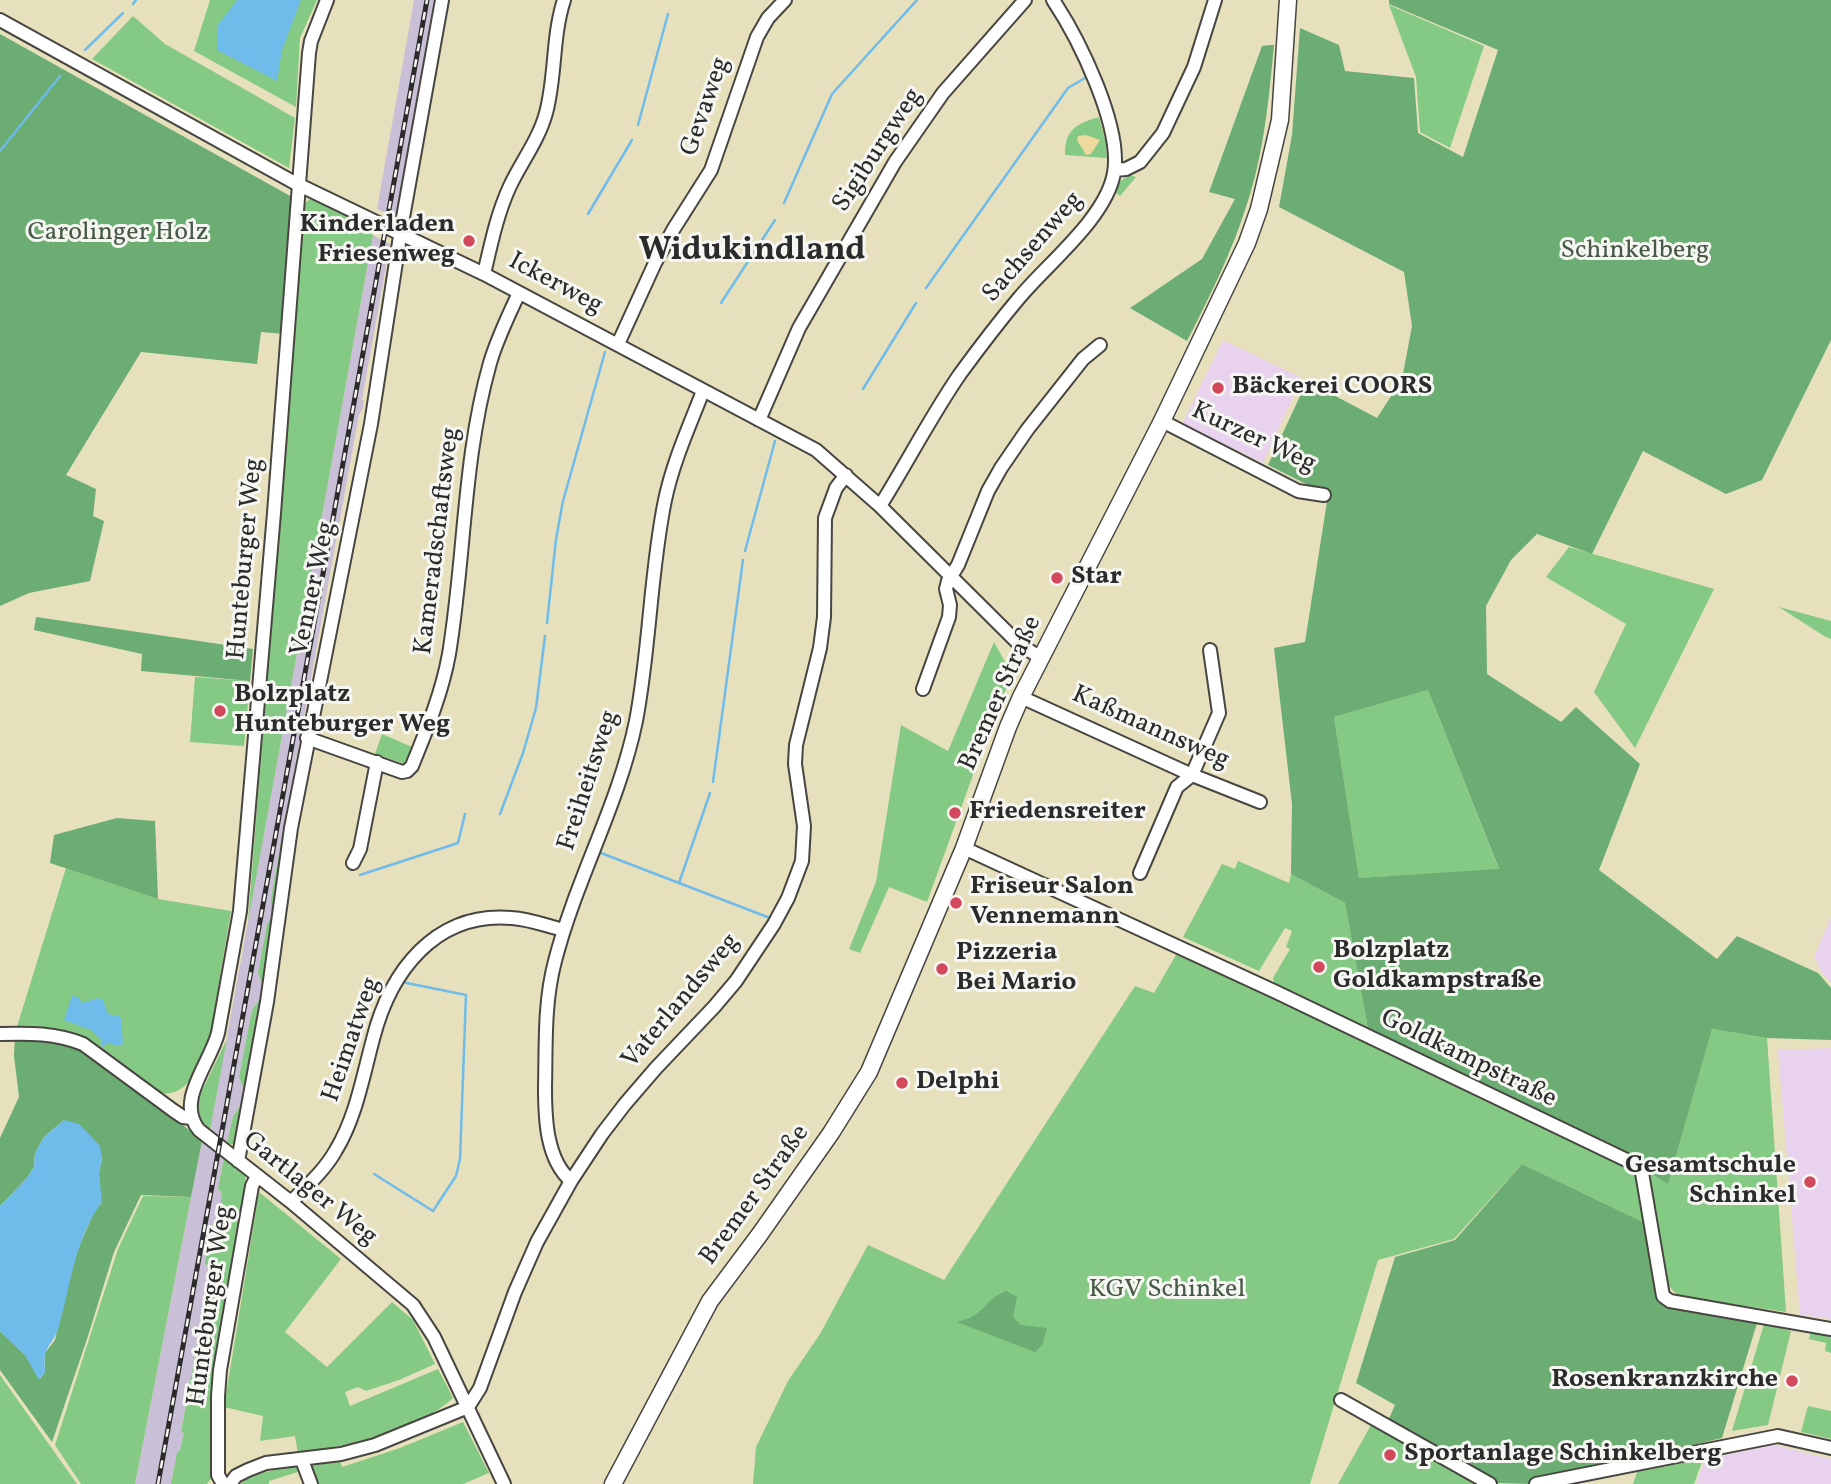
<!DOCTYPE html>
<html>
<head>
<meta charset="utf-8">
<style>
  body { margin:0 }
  canvas { display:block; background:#e7e0bc }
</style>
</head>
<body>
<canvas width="1831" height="1484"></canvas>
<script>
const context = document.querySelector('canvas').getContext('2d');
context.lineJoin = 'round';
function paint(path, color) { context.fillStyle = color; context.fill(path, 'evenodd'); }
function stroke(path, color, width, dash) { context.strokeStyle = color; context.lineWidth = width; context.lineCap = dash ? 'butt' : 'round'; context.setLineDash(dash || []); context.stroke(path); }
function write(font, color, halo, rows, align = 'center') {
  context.font = font + ' Vollkorn,serif'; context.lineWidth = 6; context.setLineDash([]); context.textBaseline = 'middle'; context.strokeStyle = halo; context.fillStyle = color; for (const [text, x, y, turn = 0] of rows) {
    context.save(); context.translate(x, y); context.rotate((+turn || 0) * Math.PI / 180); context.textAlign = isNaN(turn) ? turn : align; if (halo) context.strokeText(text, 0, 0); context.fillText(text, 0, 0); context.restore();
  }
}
paint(new Path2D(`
  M1223 340 1302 378 1263 463 1182 424Z
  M1831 917V983L1822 973 1814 957Z
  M1831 1048V1319L1800 1315 1778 1050Z
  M1774 1445 1831 1459V1484H1696L1705 1459Z`), '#e8d2ee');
paint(new Path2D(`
  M414 0H434L396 218 377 209Z
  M373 235 390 244 362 400 364 401 363 408 359 415 271 898V918L267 924 258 973 263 987 260 999 252 1010 239 1077 244 1089 241 1105 233 1116 227 1144 210 1130Z
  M202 1141 224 1158 218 1188 222 1195 219 1215 213 1221 214 1287 206 1295 181 1431 184 1432 180 1450 177 1454 171 1484H135Z`), '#c9bfd7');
paint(new Path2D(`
  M210 0H317L300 38 296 107 194 51Z
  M1389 5 1484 46 1450 148 1420 132 1416 77Z
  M133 16 165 44 295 118 289 168 92 59Z
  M1099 117 1106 143 1107 158 1065 155C1065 129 1076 124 1099 117Z
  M1129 175 1136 177 1120 196 1113 190 1118 183Z
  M310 199 360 222 373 235 248 922 305 203Z
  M1569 547 1714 589 1635 748 1594 692 1626 624 1546 577Z
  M1779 607 1831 621V639L1824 636Z
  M994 642 1009 669 1011 681 983 729 973 765V775L927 902 889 887 860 953 849 949 876 882 901 725 948 751Z
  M195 677 250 681 244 746 190 742Z
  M1428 690 1499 870 1359 878 1334 717Z
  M382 734 412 747 405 764 375 754Z
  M286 815 263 1001 235 1144H227L233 1116 241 1105 244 1089 239 1077 252 1010 260 999 263 987 258 973 267 924 271 918V898Z
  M1238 861 1289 883 1291 874 1345 903 1369 1034 1274 984 1273 978 1290 949 1286 947 1292 931 1285 928 1259 971 1183 937 1222 864 1235 869Z
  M66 868 158 899 231 911 211 1030C203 1056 191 1102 157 1092L16 1030Z
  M1177 953 1636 1170 1645 1223 1522 1164 1454 1239 1378 1260 1310 1484H753L756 1447 788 1381 820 1334 868 1245 944 1280 1135 986 1154 993Z
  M1712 1029 1767 1038 1786 1312 1678 1296 1668 1285 1647 1172 1668 1183Z
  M227 1039 210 1130C200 1121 195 1112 198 1099Z
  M224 1158 245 1176 246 1182 216 1367 213 1476 207 1484H171L177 1453 180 1450 184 1433 181 1432 206 1295 214 1287 216 1280 205 1263 213 1221 219 1215 222 1195 218 1188Z
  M259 1192 341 1259 285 1332 327 1367 392 1302 413 1320 435 1364 399 1380 366 1391 358 1387 345 1392 350 1406 438 1369 453 1398C418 1431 344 1446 298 1454L295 1436 260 1441 263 1416 224 1407Z
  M143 1196 191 1197 135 1484H81L55 1445 118 1249Z
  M1764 1324 1791 1331 1768 1425 1732 1431Z
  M1811 1330 1831 1334V1353L1825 1351 1826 1343 1809 1339Z
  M0 1375 77 1484H0Z
  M1808 1406 1831 1411V1439L1801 1432Z
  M463 1422 489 1473 463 1484H316L310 1466 340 1460 342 1467 400 1448Z
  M1371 1425 1481 1484H1338Z
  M1703 1459 1694 1484H1633L1637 1472Z
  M299 1467 301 1471 269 1481V1484H240C258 1471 277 1469 299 1467Z`), '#84c984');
paint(new Path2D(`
  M1389 0H1831V340L1762 480 1726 494 1643 451 1592 554 1537 534 1511 560 1486 606 1487 674 1561 722 1576 707 1640 764 1599 870 1717 959 1737 936 1818 973 1831 988V1040L1767 1038 1712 1029 1668 1184 1640 1167 1369 1034 1345 903 1291 874 1292 804 1274 648 1305 642 1328 495 1268 465 1307 381 1377 418 1402 379 1412 326 1404 272 1279 207 1292 135 1300 28 1339 45 1345 71 1414 78 1418 133 1463 157 1498 50 1389 4ZM1428 690 1499 869 1359 878 1334 717Z
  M0 34 292 197 284 334 261 332 257 364 141 352 66 475 96 489 93 516 104 521 90 581 29 593 0 606Z
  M1270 45H1274C1269 98 1264 153 1247 204 1232 252 1210 296 1187 341L1130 308 1202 259 1235 199 1209 192 1262 46Z
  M36 617 253 649 250 681 141 671 142 654 34 630Z
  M117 818 155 821 158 899 50 863 54 835Z
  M15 1036 78 1045 158 1104 202 1141 191 1197 141 1195 114 1252 88 1336 52 1442 0 1370V1331L25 1355 40 1379 45 1372V1353L55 1340 71 1271 80 1244 96 1208 101 1204 99 1173 102 1158 64 1120 44 1137 35 1153 34 1167 27 1178 0 1206V1138L19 1097 14 1056Z
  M1522 1164 1645 1223 1664 1305 1757 1323 1722 1438 1530 1484 1498 1483 1388 1421 1395 1405 1356 1383 1395 1257 1455 1240Z
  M1006 1291 1017 1297 1013 1317 1021 1325 1047 1328 1042 1345 1035 1352 957 1322C987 1315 982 1301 1006 1291Z`), '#6bad72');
paint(new Path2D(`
  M1086 135 1100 140 1091 154 1086 155 1077 140 1078 136Z`), '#eeda9e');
paint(new Path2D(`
  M237 0H301L282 50 277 81 217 50 218 25Z
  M72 996 78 997 82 1003 98 998 103 1000 108 1014 119 1016 121 1019 123 1044 118 1046 108 1043 102 1047 101 1039 91 1030 64 1020Z
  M64 1120 79 1124 100 1146 102 1158 99 1173 102 1202C75 1238 71 1284 59 1326 57 1337 46 1347 45 1355 44 1360 45 1367 45 1372L39 1380 25 1355 0 1331V1206L27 1178 34 1167 35 1153 44 1137Z`), '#6fbbe9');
stroke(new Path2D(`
  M133 4 136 0
  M85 50 123 13
  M638 125 668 14
  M0 151 60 76
  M784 203 832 94 917 0
  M588 214 632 140
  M926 288 1068 88 1085 78
  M721 303 775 220
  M863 389 916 303
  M745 551 775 441
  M547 623 556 539 563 501 605 352
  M713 782 743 560
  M500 814 523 753 536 708 545 636
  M601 853 770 918
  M360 875 458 843 465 814
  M679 883 710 793
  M374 1174 433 1211 456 1176 460 1159 466 995 402 982`), '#6fbbe9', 2.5);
const minor = new Path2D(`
  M327 0 311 41 309 53 274 513 240 911 218 1033C210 1064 175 1101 199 1130L291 1202 413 1305 434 1337 504 1484
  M0 20 295 183 484 274 816 450 880 506 1019 644 1041 658
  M1115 170 1126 169 1140 162 1163 133 1194 67 1215 0
  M484 274C491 244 497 214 510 186 522 161 539 139 546 113 556 76 552 37 564 0
  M618 344 655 263 673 230 711 170 757 37 768 18 785 0
  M759 420 799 328 895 162 943 93 1025 0
  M1162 421 1298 491 1324 495
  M880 506C907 463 931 416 960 374 979 348 998 323 1019 298 1048 263 1106 218 1114 173 1122 126 1079 39 1053 0
  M923 689 949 617 950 605 946 589 948 581 958 565 988 491 1001 468 1027 430 1083 359 1100 345
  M1021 697 1192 775 1260 802
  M307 738 402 772 407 771 412 766C427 729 442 693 449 654 465 557 463 458 490 363 497 339 508 316 519 293
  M964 848 1276 992 1641 1167 1663 1296 1670 1301 1831 1329
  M353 863 360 849 377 762
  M1140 873 1177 787 1192 775 1219 713 1210 650
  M0 1034C29 1033 56 1033 83 1044L174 1111 183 1117 191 1118
  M238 1161 267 1002 291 828 371 424 402 223 442 0
  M571 1181C546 1159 545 1118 545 1087 546 1045 544 1002 555 961 576 879 619 804 636 721 650 648 650 573 665 500 673 462 689 427 703 391
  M291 1202C307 1186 325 1170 336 1150 356 1117 363 1076 373 1039 390 972 435 911 512 918 529 919 547 926 564 930
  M1341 1400 1490 1484
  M302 1460 311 1484
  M223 1484 218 1475V1396L220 1370 252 1186 257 1176
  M230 1484 236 1476 248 1470 266 1463 341 1454 375 1445 468 1407 480 1388 515 1292 537 1242 571 1181 602 1134 625 1104 656 1068 714 1007 736 981 774 924 788 898 802 861 804 826 795 764 796 745 820 648 824 617 825 518 836 488 846 475
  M1536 1484 1778 1436 1831 1448`);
const major = new Path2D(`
  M613 1484 710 1301 760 1234 831 1133 869 1072 964 848 1008 727 1021 697 1162 421 1247 243 1259 209 1280 120 1288 0`);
stroke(minor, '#474641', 16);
stroke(major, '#474641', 19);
stroke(minor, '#fff', 12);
stroke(major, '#fff', 16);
const rail = new Path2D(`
  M158 1484 427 0`);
stroke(rail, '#2b2b2b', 5);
stroke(rail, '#f6f6f2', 2.5, [8]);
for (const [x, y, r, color] of [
  [469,241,7,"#d1495b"],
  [1218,388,7,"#d1495b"],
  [1057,578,7,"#d1495b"],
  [220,711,7,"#d1495b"],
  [955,813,7,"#d1495b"],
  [956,903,7,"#d1495b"],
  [1319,967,7,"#d1495b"],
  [942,969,7,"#d1495b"],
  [902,1083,7,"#d1495b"],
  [1810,1182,7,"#d1495b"],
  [1792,1381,7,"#d1495b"],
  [1390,1455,7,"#d1495b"]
]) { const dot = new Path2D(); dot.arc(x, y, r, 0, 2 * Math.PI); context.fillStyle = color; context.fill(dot); stroke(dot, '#f6f6f2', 2.5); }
write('26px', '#2b2b2b', '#f6f6f2', [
  ["Gevaweg",707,107,-71],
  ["Sigiburgweg",879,151,-57],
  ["Sachsenweg",1034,248,-49],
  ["Ickerweg",555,285,28],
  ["Kurzer Weg",1253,439,25],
  ["Kameradschaftsweg",439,541,-83],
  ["Hunteburger Weg",247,559,-85],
  ["Venner Weg",315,589,-78],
  ["Bremer Straße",1002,694,-66],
  ["Kaßmannsweg",1150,729,24],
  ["Freiheitsweg",590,781,-72],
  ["Vaterlandsweg",682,1002,-50],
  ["Heimatweg",353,1040,-71],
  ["Goldkampstraße",1468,1060,26],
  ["Gartlager Weg",309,1190,39],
  ["Bremer Straße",756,1196,-54],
  ["Hunteburger Weg",212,1306,-82]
]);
write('bold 26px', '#2b2b2b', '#f6f6f2', [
  ["Kinderladen",455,226,"right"],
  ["Friesenweg",455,256,"right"],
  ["Bäckerei COORS",1232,388],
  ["Star",1071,578],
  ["Bolzplatz",234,696],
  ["Hunteburger Weg",234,726],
  ["Friedensreiter",969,813],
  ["Friseur Salon",970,888],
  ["Vennemann",970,918],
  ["Bolzplatz",1333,952],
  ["Goldkampstraße",1333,982],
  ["Pizzeria",956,954],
  ["Bei Mario",956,984],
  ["Delphi",916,1083],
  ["Gesamtschule",1796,1167,"right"],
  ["Schinkel",1796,1197,"right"],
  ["Rosenkranzkirche",1778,1381,"right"],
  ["Sportanlage Schinkelberg",1404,1455]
], 'left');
write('26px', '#465a46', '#f6f6f2', [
  ["Carolinger Holz",118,234],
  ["Schinkelberg",1635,252],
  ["KGV Schinkel",1167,1291]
]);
write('bold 33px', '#2b2b2b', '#f6f6f2', [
  ["Widukindland",752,253]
]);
</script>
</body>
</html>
